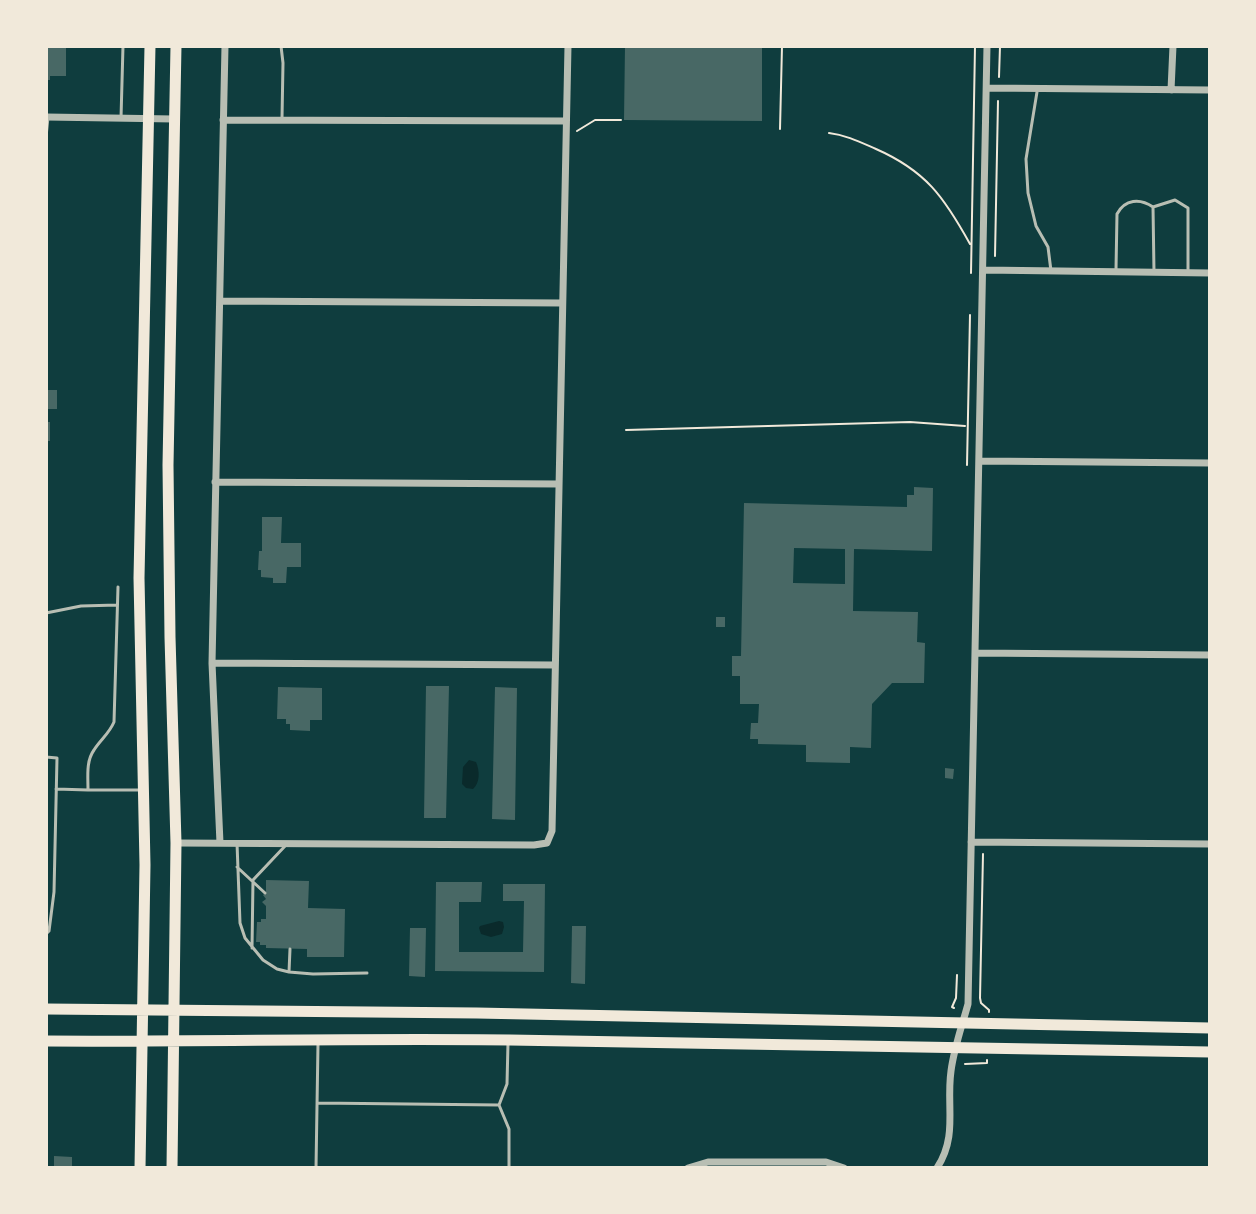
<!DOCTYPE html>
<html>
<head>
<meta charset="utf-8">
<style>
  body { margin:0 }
  #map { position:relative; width:1256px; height:1214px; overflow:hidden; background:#0f3d3e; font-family:"Alegreya Sans",sans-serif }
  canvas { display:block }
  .frame { position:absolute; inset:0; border:48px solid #f1e9da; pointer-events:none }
</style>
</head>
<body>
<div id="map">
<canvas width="1256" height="1214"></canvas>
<div class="frame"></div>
</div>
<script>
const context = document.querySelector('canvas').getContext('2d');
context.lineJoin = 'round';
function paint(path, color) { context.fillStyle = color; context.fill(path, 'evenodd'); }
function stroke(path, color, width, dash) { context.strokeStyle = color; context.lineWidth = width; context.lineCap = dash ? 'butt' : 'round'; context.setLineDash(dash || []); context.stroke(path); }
paint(new Path2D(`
  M469 760 476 762C480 771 480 783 473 789L466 788 462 784 463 767Z
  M499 921 503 922 504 927 502 934 491 937 481 934 479 928 480 926Z`), '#0a2a2b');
paint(new Path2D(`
  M46 46H66V76H50V80H46Z
  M625 46H762V121L624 120Z
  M46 390H57V409H46Z
  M46 422H50V441H46Z
  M914 487 933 488 932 551 854 549 853 611 918 612 917 642 925 643 924 683H892L872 704 871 748 850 747V763L806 762V745L758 744V739H750L751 723H758L759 704H740V676H732V656H741L744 503 907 507V495H914ZM794 548 845 549V584L793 583Z
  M262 517H282L281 543H301V567H287L286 583H273V578L261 577V570H258L259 551H262Z
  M716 617H725V627H716Z
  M426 686H449L446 818H424Z
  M278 687 322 688V720H310V731L290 730V724H286V719H277Z
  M495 687 517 688 515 820 492 819Z
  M945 768 954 769 953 779 945 778Z
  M266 880 309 881 308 908 345 909 344 957H307V949L266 948V945H260V942H256L257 922H261V919H266V906L262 902 266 899 263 895 266 892Z
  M436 882H482L481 902H459V952H523L524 901H503V884H545L544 972 435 971Z
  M572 926H586L585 984 571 983Z
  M410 928H426L425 977 409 976Z
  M54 1156 72 1157V1168H54Z`), '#486865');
stroke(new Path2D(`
  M999 77 1000 46
  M780 129 782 46
  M577 131 595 120H621
  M829 133C846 135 860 142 876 149 926 171 944 197 970 244
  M995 256 998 101
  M971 273 975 46
  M626 430 910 422 965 426
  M967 465 970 315
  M983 854 980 998 981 1003 989 1010V1012
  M954 1008 952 1007 956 998 957 975
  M965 1064 987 1063V1060`), '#f1e9da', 2);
stroke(new Path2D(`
  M281 46 283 63 282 118
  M1037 92 1026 159 1028 193 1036 226 1048 247 1051 271
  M121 118 123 46
  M46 137 48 117
  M1153 207 1175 200 1188 208V270
  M1116 269 1117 214C1125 199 1140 198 1153 207L1154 272
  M118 587 114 722C109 734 100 740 94 750 86 761 88 776 88 790H142
  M46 613 81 606 117 605
  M46 757 57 758 54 892 49 931 46 934
  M56 789 88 790
  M237 843 240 923 245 938 263 960 277 969 289 972 313 974 367 973
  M237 867 265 893
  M252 948 253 880 286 845
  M289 972 290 949
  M317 1103 499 1105 509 1129V1168
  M499 1105 507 1084 508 1043
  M316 1168 318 1044`), '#b8beb3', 3);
stroke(new Path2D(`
  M987 88 1210 90
  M1171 90 1173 46
  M46 117 174 119
  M223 120 566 121
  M984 270 1210 273
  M220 301 562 303
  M980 461 1210 463
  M215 482 559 484
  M975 653 1210 655
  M212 663 555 665
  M971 842 1210 844
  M176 843 534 845 547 843 552 831 568 46
  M220 843 212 663 225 46
  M688 1168 708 1162H826L844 1168
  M937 1168C958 1136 946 1106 951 1071 954 1048 962 1026 968 1004L987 46`), '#b8beb3', 7);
stroke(new Path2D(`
  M46 1009 477 1013 1210 1028
  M46 1041C201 1042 356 1038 510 1040 744 1043 977 1049 1210 1052
  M140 1168 145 865 139 578 150 46
  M172 1168 176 843 170 637 168 465 176 46`), '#f1e9da', 11);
</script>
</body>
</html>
